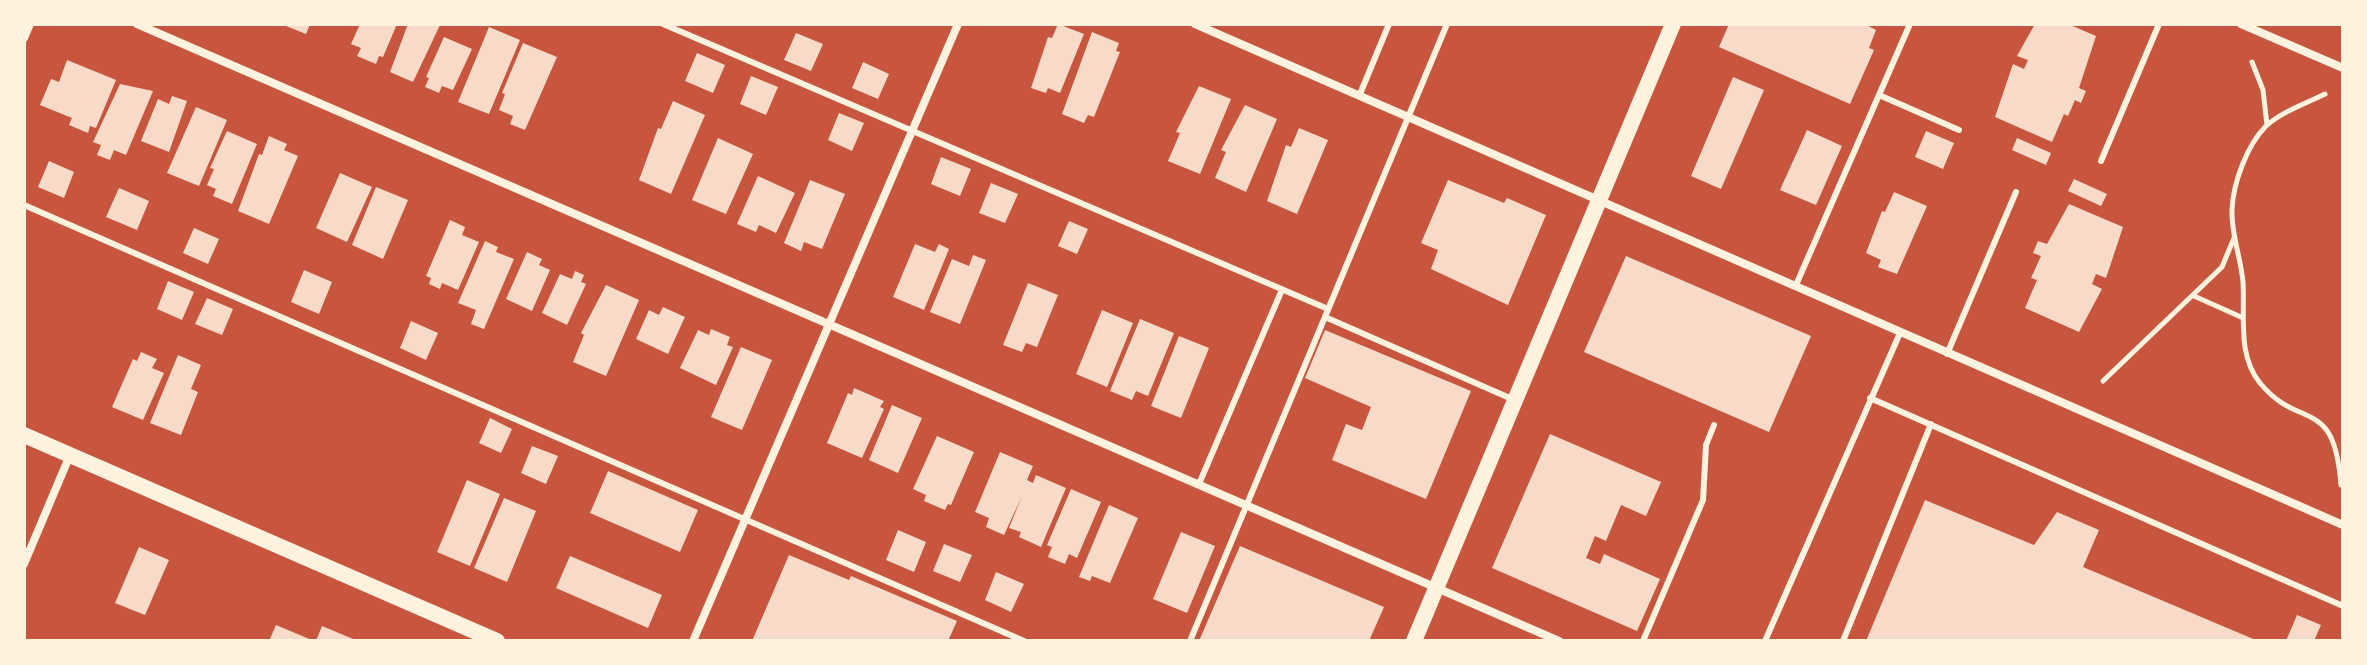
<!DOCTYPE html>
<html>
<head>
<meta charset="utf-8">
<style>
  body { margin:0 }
  #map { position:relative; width:2367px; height:665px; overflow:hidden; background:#c8553d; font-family:Manrope,sans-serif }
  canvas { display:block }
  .frame { position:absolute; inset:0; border:26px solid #fff3e0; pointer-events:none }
</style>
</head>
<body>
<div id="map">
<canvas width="2367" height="665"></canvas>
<div class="frame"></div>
</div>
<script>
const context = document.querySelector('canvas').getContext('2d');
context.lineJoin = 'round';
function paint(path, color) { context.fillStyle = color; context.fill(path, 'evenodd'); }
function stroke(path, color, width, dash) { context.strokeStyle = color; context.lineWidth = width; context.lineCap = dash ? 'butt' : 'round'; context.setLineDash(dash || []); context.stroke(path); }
paint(new Path2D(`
  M281 24H310L306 34Z
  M360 24H397L383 57 379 56 376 64 357 56 361 48 351 44Z
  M408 24 440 25 413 82 390 72Z
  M1058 24 1084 34 1060 93 1048 88 1046 93 1031 88 1048 37 1052 38Z
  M1729 24H1865L1876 30 1869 48 1874 50 1850 104 1719 47Z
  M2035 24H2068L2096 36 2079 88 2086 91 2081 103 2075 100 2068 116 2064 114 2052 142 1995 117 2013 64 2024 69 2028 60 2017 56Z
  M489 27 520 40 489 114 458 102Z
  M1092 32 1119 43 1116 51 1120 52 1094 117 1088 115 1084 123 1062 114Z
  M796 33 823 44 811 71 784 60Z
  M444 37 472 49 453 90 442 86 439 93 425 87 429 78 426 77Z
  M523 43 557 57 525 130 510 124 513 116 499 110 505 94 502 93Z
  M697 53 725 65 713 93 685 81Z
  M67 60 116 80 96 128 90 126 88 133 69 125 72 118 40 105 51 79 59 82Z
  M863 62 889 74 878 99 852 88Z
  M751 76 778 87 766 115 740 104Z
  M1733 77 1764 90 1721 189 1691 176Z
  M120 84 153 91 126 155 114 150 110 160 97 155 101 145 93 142Z
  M1199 86 1231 99 1200 174 1168 161 1180 133 1176 132Z
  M172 96 187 101 169 152 141 141 158 99 169 104Z
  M673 101 705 115 671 194 639 180 658 128 661 129Z
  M1245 105 1277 119 1246 192 1215 178 1226 152 1221 150Z
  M196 107 227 120 199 186 167 173Z
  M839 113 864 123 852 151 828 140Z
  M1299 128 1328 140 1297 214 1267 201 1286 145 1291 147Z
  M1807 130 1842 146 1816 205 1780 190Z
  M227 131 257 144 232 204 213 196 216 189 207 185 214 169 210 168Z
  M1926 131 1954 143 1943 169 1915 157Z
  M269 136 287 144 284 150 298 156 269 224 238 211 259 154 262 155Z
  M718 138 753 154 726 214 692 200Z
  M2017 138 2051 153 2046 165 2012 150Z
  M941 157 971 169 960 196 931 184Z
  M49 161 74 172 64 198 38 187Z
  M340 173 372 187 347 242 316 228Z
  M758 176 795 193 776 233 759 225 756 232 737 224Z
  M2074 179 2107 194 2101 206 2068 191Z
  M810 180 845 194 822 249 804 242 801 251 784 243Z
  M1448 180 1504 203 1507 198 1546 215 1508 305 1431 269 1438 250 1421 243Z
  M991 183 1018 194 1005 223 979 213Z
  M376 187 408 200 383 259 352 245Z
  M119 188 149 201 137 230 106 217Z
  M1894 192 1927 206 1897 274 1878 267 1881 260 1866 253 1882 211 1885 212Z
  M2069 204 2123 227 2106 278 2096 274 2092 284 2102 289 2079 332 2025 308 2037 280 2031 278 2041 256 2033 253 2038 241 2047 244Z
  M450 220 465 227 462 235 479 242 458 290 442 283 440 289 429 284 431 278 426 276Z
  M1069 221 1088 229 1077 254 1058 246Z
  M194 228 219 239 208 264 183 253Z
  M485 241 498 247 496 252 514 259 484 329 471 324 476 310 458 303Z
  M915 244 935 252 939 244 949 249 924 310 893 297Z
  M527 252 542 259 539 265 550 270 532 311 506 299Z
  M973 255 986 260 960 324 930 312 952 259 969 266Z
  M1626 256 1811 336 1769 432 1584 352Z
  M304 270 332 282 319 314 291 302Z
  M575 271 584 275 581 282 586 284 567 325 542 313 560 274 572 279Z
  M168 281 194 292 182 320 157 309Z
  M1028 283 1058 295 1037 347 1026 343 1022 352 1003 345Z
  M606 285 639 300 606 376 573 362 584 335 581 333Z
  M207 298 233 309 222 335 195 324Z
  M663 307 685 317 668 354 636 339 649 310 659 315Z
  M1102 310 1133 323 1107 387 1076 374Z
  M1140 319 1174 333 1148 396 1136 391 1132 400 1110 391Z
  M411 321 438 333 426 360 400 348Z
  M711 329 730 337 727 345 733 347 716 385 680 368 698 330 709 335Z
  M1325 330 1471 391 1426 499 1332 460 1346 424 1362 430 1371 407 1305 378Z
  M1179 336 1209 348 1181 418 1151 406Z
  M741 347 772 360 742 430 711 417Z
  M141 352 157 359 152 368 164 373 143 420 112 407 133 359 137 361Z
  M178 355 201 365 191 389 198 392 181 435 150 423Z
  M854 388 884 401 880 407 884 409 862 458 827 443 848 393 852 395Z
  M892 405 922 418 898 473 869 460Z
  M490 418 512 429 501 453 479 443Z
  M1550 434 1661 482 1646 516 1621 505 1606 541 1595 536 1586 558 1600 564 1604 554 1660 579 1637 631 1492 568Z
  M937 436 974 452 951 505 948 504 945 510 924 501 926 495 913 489Z
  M532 446 558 456 546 484 521 473Z
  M1000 452 1033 466 1027 480 1033 483 1036 475 1066 488 1041 547 1019 537 1021 532 1009 528 1022 496 1004 535 986 527 989 518 975 512Z
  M608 471 698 510 680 552 590 513Z
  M467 480 500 494 470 566 437 552Z
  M1071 489 1101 502 1077 558 1069 554 1065 564 1048 557 1052 547 1047 545Z
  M504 498 536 511 507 582 474 568Z
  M1925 500 2034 545 2057 512 2099 530 2083 567 2258 641H1866Z
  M1109 505 1138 518 1110 583 1092 576 1090 581 1079 577Z
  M898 530 926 542 914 572 886 560Z
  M1181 532 1215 546 1187 613 1153 599Z
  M944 544 972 555 960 582 933 571Z
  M1240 546 1384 607 1369 641H1199Z
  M139 547 169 560 145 615 115 603Z
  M789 555 849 580 851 576 957 621 948 641H752Z
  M570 556 662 595 648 628 556 588Z
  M996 572 1024 584 1011 612 985 600Z
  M2297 615 2321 625 2314 641H2286Z
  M276 625 314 641H269Z
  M322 626 358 641H316Z`), '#f7dbc8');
stroke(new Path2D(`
  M2252 62 2263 90 2267 125
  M2325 94C2307 103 2281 112 2266 126 2247 145 2233 183 2232 210 2231 234 2241 258 2243 282 2245 315 2237 355 2260 383 2300 432 2334 394 2341 485
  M2194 296 2241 317
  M2103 381 2222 267 2234 238`), '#fff3e0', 5);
stroke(new Path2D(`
  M663 24 1328 309
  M1360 94 1389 24
  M1879 95 1959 130
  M2101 161 2159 24
  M24 205 1024 641
  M1796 285 1910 24
  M1325 317 1512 399
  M1947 354 2016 192
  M1870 398 2343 606
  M1199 484 1281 292
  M1190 641 1447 24
  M1643 641 1703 500 1706 445 1714 425
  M1765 641 1900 333
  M1843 641 1931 424`), '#fff3e0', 6);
stroke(new Path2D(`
  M137 24 1559 641
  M1195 24 2343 525
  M2241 24 2343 68
  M24 38 30 24
  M24 564 70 455
  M693 641 958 24`), '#fff3e0', 8);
stroke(new Path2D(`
  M24 435 497 641
  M1414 641 1673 24`), '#fff3e0', 16);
</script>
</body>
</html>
